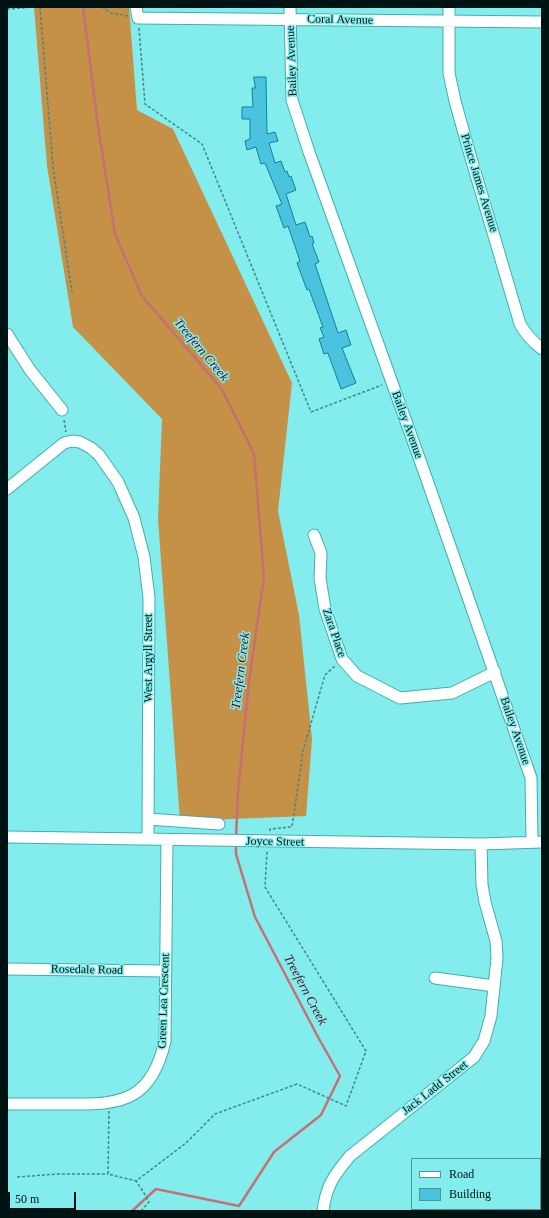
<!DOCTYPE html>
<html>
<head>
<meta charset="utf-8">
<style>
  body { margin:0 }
  #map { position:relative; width:549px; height:1218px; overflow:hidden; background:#82edec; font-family:Georgia,serif }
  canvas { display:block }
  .frame { position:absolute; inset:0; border:8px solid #001313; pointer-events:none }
  .legend { position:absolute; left:411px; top:1158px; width:130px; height:52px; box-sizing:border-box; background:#82edec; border:1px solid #4e9695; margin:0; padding:5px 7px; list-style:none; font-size:12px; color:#001313 }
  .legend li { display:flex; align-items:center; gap:8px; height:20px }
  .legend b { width:20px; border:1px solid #4e9695 }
  .scale { position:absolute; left:8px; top:1192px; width:68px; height:18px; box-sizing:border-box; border:2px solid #001313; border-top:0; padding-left:5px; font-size:12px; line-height:14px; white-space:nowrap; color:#001313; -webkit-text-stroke:3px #82edec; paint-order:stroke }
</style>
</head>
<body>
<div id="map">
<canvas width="549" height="1218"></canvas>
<div class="frame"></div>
<ul class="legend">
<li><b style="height:5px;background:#fff"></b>Road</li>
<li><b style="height:11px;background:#4cc3de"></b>Building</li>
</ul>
<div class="scale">50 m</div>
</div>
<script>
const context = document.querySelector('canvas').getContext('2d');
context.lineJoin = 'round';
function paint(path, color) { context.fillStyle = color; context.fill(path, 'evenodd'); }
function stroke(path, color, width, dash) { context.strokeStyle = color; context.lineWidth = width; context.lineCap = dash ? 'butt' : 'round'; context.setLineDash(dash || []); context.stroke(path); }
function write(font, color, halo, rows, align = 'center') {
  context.font = font + ' Georgia,serif'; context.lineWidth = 3; context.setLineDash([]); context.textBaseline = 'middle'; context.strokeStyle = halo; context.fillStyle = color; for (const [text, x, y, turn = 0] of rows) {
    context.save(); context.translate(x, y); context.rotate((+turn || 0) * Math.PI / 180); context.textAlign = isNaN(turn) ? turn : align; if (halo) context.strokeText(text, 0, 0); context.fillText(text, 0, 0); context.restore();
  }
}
paint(new Path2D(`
  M34 7H129L137 110 173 129 292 383 278 511 299 615 312 739 306 816 180 821 158 519 162 419 73 327 47 166Z`), '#c49146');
stroke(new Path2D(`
  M83 7 97 119 115 234 142 296 221 388 254 454 264 577 249 681 238 792 236 838
  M132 1211 156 1189 239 1206 274 1152 321 1115 340 1076 318 1037 255 917 236 854V843`), '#c76f77', 2.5);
const building = new Path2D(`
  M254 77H266L267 134 275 132 278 141 269 143 275 163 281 161 285 172 287 171 289 177 291 176 296 190 286 194 296 225 305 222 310 237 312 236 314 243 312 244 319 262 315 264 338 333 346 330 351 345 342 348 356 383 341 389 328 353 324 354 319 339 324 337 320 328 323 327 309 289 307 290 297 263 300 261 288 226 284 228 276 206 282 204 265 163 261 164 256 147 247 150 245 141 250 139V119H242V107H253L252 88H255Z`);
paint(building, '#4cc3de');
stroke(building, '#07859b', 1);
const minor = new Path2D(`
  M136 7 138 18 542 22
  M290 7 292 100 309 152 426 477 531 778 532 842
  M449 7V73L455 101 471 158 520 324C526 335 533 342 542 349
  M7 334 30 370 62 410
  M7 489 64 443 72 441 80 442 91 448 99 455 118 482 134 518 144 557 149 598 148 839
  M314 535 321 553 320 578 325 609 342 659 357 676 400 698 452 693 495 672
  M148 819 219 824
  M7 837 481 844 542 842
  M7 969 166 971
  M435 978 494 986
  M7 1104C28 1104 50 1104 71 1104 125 1105 152 1098 165 1041L167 840
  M323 1211C326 1186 334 1175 350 1156L474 1057 484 1041 491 1016 497 958 496 941 485 902 482 885 481 844`);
const major = new Path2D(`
  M540 1184 542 1183
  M506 1211 508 1209`);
stroke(minor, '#40afaf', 13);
stroke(major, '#40afaf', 16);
stroke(new Path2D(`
  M40 7 53 167 72 292
  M102 7 111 13 128 16
  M7 9 34 7
  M139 28 145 104 202 144 311 412 382 385
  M64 420 66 432
  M270 831V829L292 827 303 751 325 675 335 666
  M109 1111 108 1174 136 1181
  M17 1177 57 1174H108
  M141 1211 149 1202 144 1193 136 1181 186 1143 215 1114 297 1084 346 1106 366 1051 265 887 267 851`), '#458686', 1.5, [3, 2]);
stroke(minor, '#fff', 11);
stroke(major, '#fff', 14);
write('12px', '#001313', '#82edec', [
  ["Coral Avenue",340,20,1],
  ["Bailey Avenue",292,61,-92],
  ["Prince James Avenue",479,183,73],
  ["Bailey Avenue",407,425,70],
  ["Zara Place",334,633,71],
  ["West Argyll Street",149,658,-90],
  ["Bailey Avenue",515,731,71],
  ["Joyce Street",275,842,1],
  ["Rosedale Road",87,970,1],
  ["Green Lea Crescent",164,1001,-88],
  ["Jack Ladd Street",435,1088,-38]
]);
write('italic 13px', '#570419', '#82edec', [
  ["Treefern Creek",201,350,50],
  ["Treefern Creek",241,671,-83],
  ["Treefern Creek",305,990,62]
]);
</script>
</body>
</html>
